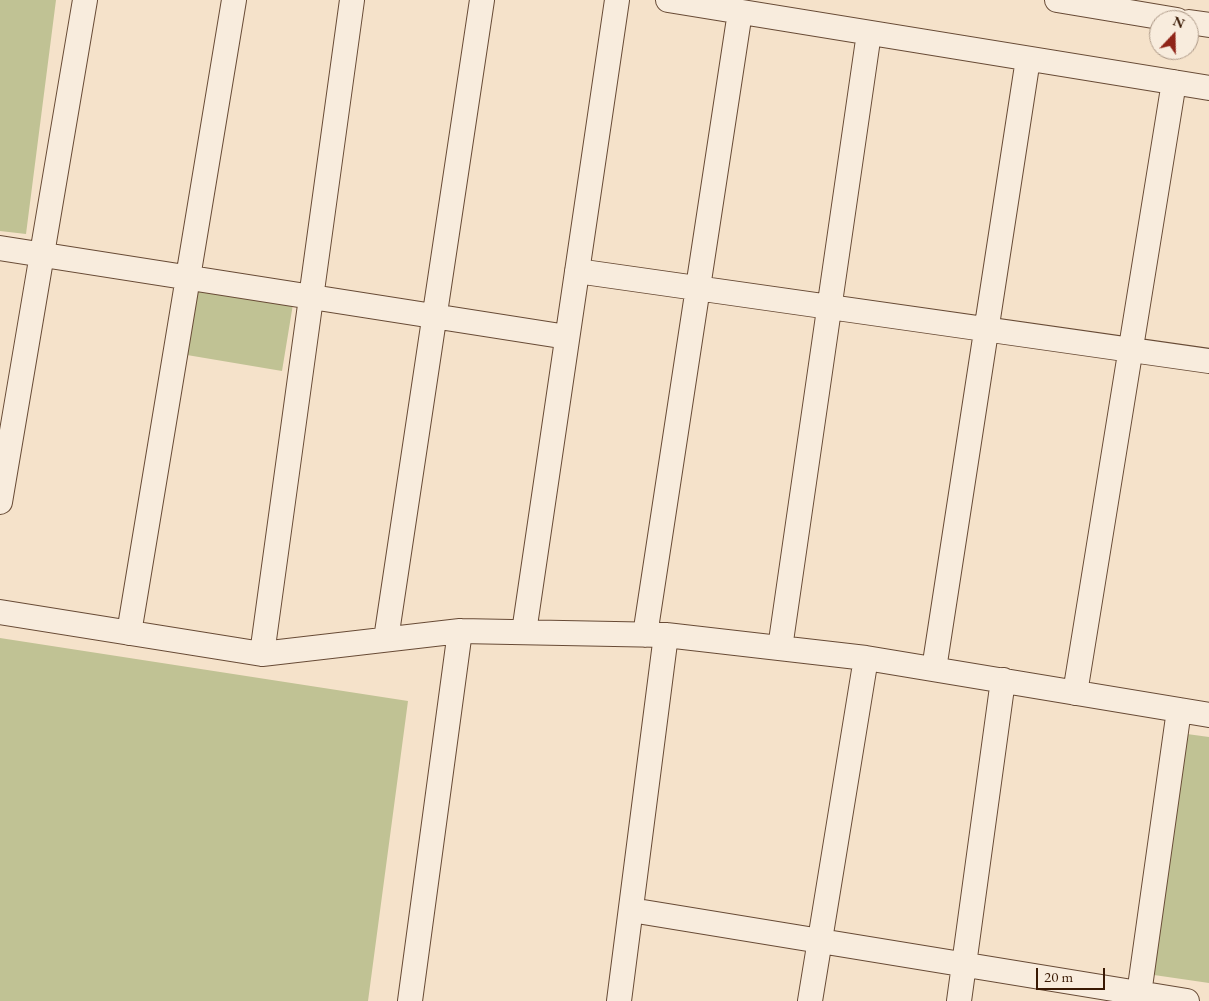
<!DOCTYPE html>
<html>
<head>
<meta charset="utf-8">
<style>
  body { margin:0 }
  #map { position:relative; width:1209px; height:1001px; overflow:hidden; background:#f5e2ca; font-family:"EB Garamond",serif }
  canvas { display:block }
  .north { position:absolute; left:1149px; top:10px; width:50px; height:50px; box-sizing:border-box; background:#f8ecdd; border:1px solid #ac9886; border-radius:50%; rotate:21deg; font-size:14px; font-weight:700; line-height:20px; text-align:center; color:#391904 }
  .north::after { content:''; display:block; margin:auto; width:18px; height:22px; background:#8f2418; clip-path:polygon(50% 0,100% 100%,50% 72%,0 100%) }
  .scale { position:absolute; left:1036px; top:968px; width:69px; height:22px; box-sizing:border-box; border:2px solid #391904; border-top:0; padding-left:6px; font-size:15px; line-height:18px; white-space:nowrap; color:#391904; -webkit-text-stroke:4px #f8ecdd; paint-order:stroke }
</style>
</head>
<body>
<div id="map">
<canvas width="1209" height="1001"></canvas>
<div class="north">N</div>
<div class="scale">20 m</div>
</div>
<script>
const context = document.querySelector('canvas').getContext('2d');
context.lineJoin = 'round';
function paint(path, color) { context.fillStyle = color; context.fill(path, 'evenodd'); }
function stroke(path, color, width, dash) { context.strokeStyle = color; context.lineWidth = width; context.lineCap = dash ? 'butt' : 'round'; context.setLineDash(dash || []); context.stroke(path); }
paint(new Path2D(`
  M0 0H56L26 234 0 231Z
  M198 288 293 304 282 371 187 355Z
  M0 638 408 701 368 1001H0Z
  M1187 734 1209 737V983L1154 975Z`), '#c0c294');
const minor = new Path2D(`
  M668 0 1209 88
  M1057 0 1177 20
  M1189 22 1209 25
  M0 248 567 337
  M577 271 1209 361
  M0 502 85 0
  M0 612 262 654 460 631 666 635 866 658 1209 715
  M524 632 617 0
  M129 633 234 0
  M645 635 740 12
  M386 639 482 0
  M780 648 869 33
  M262 654 352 0
  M934 669 1028 59
  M1075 693 1174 82
  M631 910 1187 1001
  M410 1001 460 631
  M619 1001 666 635
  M810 1001 866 658
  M959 1001 1003 680
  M1138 1001 1179 710`);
stroke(minor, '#684b36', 26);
stroke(minor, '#f8ecdd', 24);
</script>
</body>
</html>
